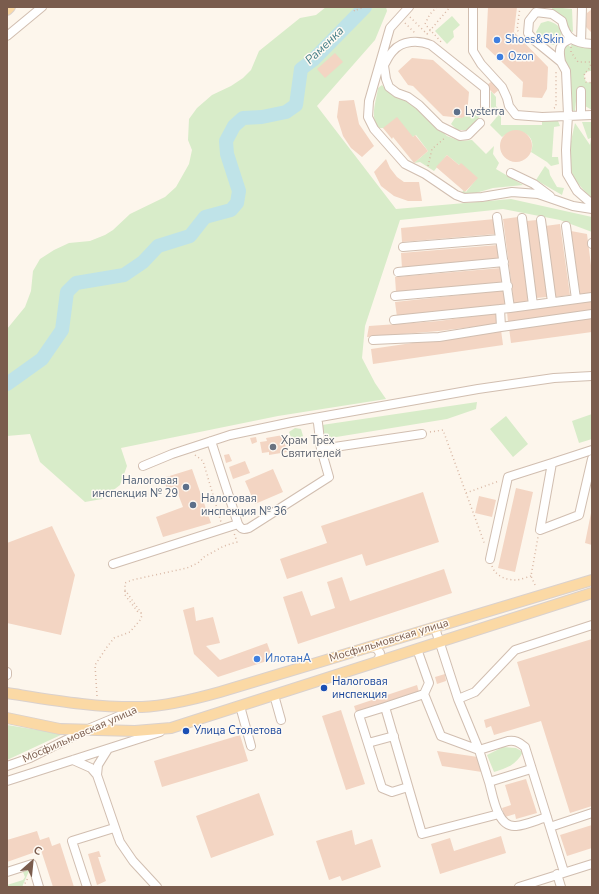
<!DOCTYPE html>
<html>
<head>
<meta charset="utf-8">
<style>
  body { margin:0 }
  #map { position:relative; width:599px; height:894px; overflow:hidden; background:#fdf6ec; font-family:"Nunito Sans",sans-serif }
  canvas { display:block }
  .frame { position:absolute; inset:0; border:8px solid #7a5c4d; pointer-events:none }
  .north { position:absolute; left:12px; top:842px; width:40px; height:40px; -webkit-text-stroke:3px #fffaf3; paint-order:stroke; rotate:27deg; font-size:11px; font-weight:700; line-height:16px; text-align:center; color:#7a5c4d }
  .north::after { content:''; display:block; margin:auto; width:14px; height:18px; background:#7a5c4d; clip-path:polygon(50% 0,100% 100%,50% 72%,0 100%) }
</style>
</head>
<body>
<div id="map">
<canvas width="599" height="894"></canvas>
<div class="frame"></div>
<div class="north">С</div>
</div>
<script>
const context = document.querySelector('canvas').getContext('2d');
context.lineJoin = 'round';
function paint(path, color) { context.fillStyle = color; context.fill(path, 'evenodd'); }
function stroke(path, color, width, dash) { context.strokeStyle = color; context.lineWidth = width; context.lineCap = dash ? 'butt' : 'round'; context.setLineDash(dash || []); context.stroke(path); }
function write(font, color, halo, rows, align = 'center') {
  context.font = font + ' "Nunito Sans",sans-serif'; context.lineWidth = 3; context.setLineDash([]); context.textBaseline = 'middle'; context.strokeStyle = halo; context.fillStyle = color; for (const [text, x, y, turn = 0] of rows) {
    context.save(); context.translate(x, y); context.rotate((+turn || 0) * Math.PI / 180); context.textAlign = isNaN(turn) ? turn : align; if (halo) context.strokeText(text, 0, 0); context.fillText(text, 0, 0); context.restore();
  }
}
paint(new Path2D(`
  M326 7H386L387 11 375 40 317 106 396 209 511 199 592 217V232L560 220 503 209 400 220 365 326 362 358 375 383 386 399 278 416 121 448 127 466 120 485 102 499 85 502 40 462 30 434 7 436V329L25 307 31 291 33 271 40 259 54 250 69 243 90 241 105 235 113 230 130 214 165 197 176 187 189 164 192 150 188 140 189 119 197 108 212 95 231 86 243 78 251 70 259 51 300 18 316 15Z
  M553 7 572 9 573 32 568 30C564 20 562 14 551 10Z
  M452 16 460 25 453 31 454 37 447 44 435 31Z
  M548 21C563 25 566 35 554 45 546 44 539 40 536 32L541 23Z
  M566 40 570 47 572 44 592 46V71C587 71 586 72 584 76L586 82 592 83V110L585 106V91H577L575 111 568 110 562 45Z
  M382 85 393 96 405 99 411 103 447 136 460 141 472 140 486 154 494 146 493 154 499 163 496 169 523 185 493 188 469 195 462 194 463 190 466 192 477 178 461 164 459 165 447 155 434 171 420 162 414 163 428 151 416 135 413 137 383 128H378C370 116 376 102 378 88Z
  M491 91 496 97V106L501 112V125H542V117L556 116 560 126 554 127 552 157H558L559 164 551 166 547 162 531 152C538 134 517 125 502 137L490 125 501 112 491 114Z
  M467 115H481L468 130H457L451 124 455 118H461Z
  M582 122H592V198C563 172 567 159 575 123L590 145 591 138 588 139Z
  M545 166 549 170 550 175 557 187 564 188 562 195 536 180Z
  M477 402 476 409 447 419 324 439 322 425Z
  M592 414V439L579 443 572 421Z
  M506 416 528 444 513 457 490 429Z
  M295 428 301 429 303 436 299 441 292 440 289 432Z
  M7 725 63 734 7 760Z
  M503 747 516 748 523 752C516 765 507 768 494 772L487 755Z
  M28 870 29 871 22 887H7V885L23 880 25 877 23 872Z`), '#d8ecc9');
stroke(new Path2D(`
  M7 384 42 359 62 330 67 292 76 283 124 275 143 262 158 246 190 236 205 217 231 210 237 203 239 191 227 154 226 141 234 126 243 118 262 117 286 112 296 105 301 69 313 60 365 7`), '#bfe3e8', 14);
paint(new Path2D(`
  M488 7H517L514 32 548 67 547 89 542 98 522 97 523 82 486 47Z
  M592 9V33L586 27 587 13Z
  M335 53 343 62 325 78 317 69Z
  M412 58 433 60 469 92 467 115 462 118 443 116 413 86 408 85 398 71Z
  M492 81 500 89 494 94 486 86Z
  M354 100 359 124 374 146 362 157 351 148 343 136 337 117 339 101Z
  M397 117 413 137 415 135 428 151 414 163 393 137 392 139 383 128Z
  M500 146a16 16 0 1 1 32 0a16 16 0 1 1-32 0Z
  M447 155 459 165 461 163 478 178 465 192 436 167Z
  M386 159 390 168 397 177 404 182H419L422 201H408L394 196 381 186 374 172Z
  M518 217 528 302 514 304 503 219Z
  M495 219 496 234 402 242 401 228Z
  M537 220 547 297 536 298 526 221Z
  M560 224 570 295 555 297 545 226Z
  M571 231 587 234 592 273V293L580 294Z
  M498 245 499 260 402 268 401 253Z
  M501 268 503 282 396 292 395 277Z
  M505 290 506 305 397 317 395 302Z
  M592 301V310L508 322 507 312Z
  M496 313 497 324 439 331 367 337 369 326 439 321Z
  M592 317V332L511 343 509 328Z
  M501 330 503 345 373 364 371 349Z
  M283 435 287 452 269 455V452L262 453 260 442 267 441 266 438Z
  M256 437 257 442 252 444 250 438Z
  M229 454 232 461 226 463 224 455Z
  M245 461 250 473 233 479 229 467Z
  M192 469 211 523 163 537 156 517 183 507 175 486 167 489 163 478Z
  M273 469 283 492 255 504 245 481Z
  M516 488 533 492 515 572 498 568Z
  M423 492 439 542 366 566 362 554 287 579 280 559 327 543 321 526Z
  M479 496 496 500 492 517 475 513Z
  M591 513 592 514V545L585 543Z
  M52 526 75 575 61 635 7 623V543Z
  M444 569 452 593 298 644 283 597 302 591 311 616 335 608 327 582 342 577 350 601Z
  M194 607 196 621 213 617 220 643 206 646 220 660 267 643 273 659 218 677 194 654 183 610Z
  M592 639V806L570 813 541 721 494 735 491 726 486 728 484 720 530 706 517 662Z
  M445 674 446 681 437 684 435 677Z
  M417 685 419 692 356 712 354 706Z
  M341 710 365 784 346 790 322 716Z
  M240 735 248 761 162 787 154 761Z
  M437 751 478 757 482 772 442 766Z
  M526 779 537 813 516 819 515 814 505 817 502 808 511 805 505 785Z
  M259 793 274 835 211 858 196 816Z
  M592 825V848L567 856 560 835Z
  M352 830 355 845 372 839 381 867 342 881 340 876 329 880 316 841Z
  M37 831 40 840 49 837 52 846 60 843 74 887H53L41 850 7 862V840Z
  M501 836 506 853 440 874 431 844 450 838 454 851Z
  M99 851 101 857H98L106 881 97 885 88 854Z`), '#f3d5c3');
const minor = new Path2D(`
  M409 7 390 28 369 101 368 117 374 129 405 164 425 174 456 195 464 198 482 197 512 192 538 194 573 206 592 209
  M473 7V51L481 64 502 87 507 98 509 106 516 115 542 117 592 115
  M7 36 42 7
  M581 42 582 7
  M592 44C574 43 566 39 562 21L552 14 536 12 529 21 528 33 534 40 561 62 566 71 568 115 566 150 567 174 577 191 592 204
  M383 59 386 79 389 87 397 93 408 97 419 105 440 126 460 136 468 135 480 123
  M561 62C559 51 558 43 571 39
  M384 65C387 60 389 55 393 51 402 40 419 40 431 45L485 88V110
  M581 91V115
  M511 173 534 184 550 196
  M522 218 533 305
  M541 220 552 302
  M566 226 576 299
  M592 243V244
  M403 247 500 239
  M398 272 504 262
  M395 296 508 286
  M510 308 592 297
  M394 320 510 308 497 217
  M501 327 592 314
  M373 340 439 337 501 327 500 309
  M316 418 318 423 321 449 422 434
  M592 450 552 463 540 530 579 515 592 459
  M143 466 172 454 230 435 292 422 478 389 554 378 592 376
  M238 524C241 529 243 530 249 528L329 477 321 449
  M490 559 508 477 552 463
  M113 564 238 524 211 441
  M435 628 458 699 479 750 489 782 531 769
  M369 647 376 648 380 653 379 659 374 663
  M417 649 429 683 424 694
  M7 672V675
  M274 695 281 720
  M458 699 475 692 515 650 592 625
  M240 706 251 746
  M385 707 424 694 441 736 479 750 508 741C515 740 519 742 525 747L564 872
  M368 743 394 736
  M73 760 91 768 97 775 120 842 133 861 157 887
  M7 766 30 758 88 729 138 708
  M97 775 98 765 108 749
  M7 781 160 732
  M489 782C493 796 497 828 516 826 526 825 537 820 547 817
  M408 787 392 792 382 788 359 715 385 707 422 834 499 814
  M550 827 592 813
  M7 872 32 864 39 887
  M557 874 561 887
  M87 887 72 841 114 828
  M519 887 592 864`);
const major = new Path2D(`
  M7 10 10 7
  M7 693C52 700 96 708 142 707 168 706 195 699 220 692L592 580
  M7 718 60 729 135 731 171 728 592 593`);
stroke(minor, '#d1beb0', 10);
stroke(major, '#dad1cd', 12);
stroke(new Path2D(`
  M357 7 354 11 364 7
  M437 7 430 14 425 24 442 43
  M520 7 517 30 520 33
  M410 17 427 34 450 7
  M405 23 415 33
  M571 47V52L578 62H592
  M592 61 588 71 585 72 584 76 586 82 592 83
  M554 108 556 107V71
  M428 166 432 149 446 137
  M430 432 443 430 485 545
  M195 455 203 461 221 522
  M466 493 499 481
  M492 566C495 576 506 580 516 580 520 580 527 577 531 576
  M535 585 531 576 538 537
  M125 591V595L138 612 141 613
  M97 696 95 665 107 647 114 638 130 632 141 619 142 614 125 590V583L132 580 187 568 198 563 204 557 224 546 237 542 234 533
  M23 887 28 878`), '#d9b8a5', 1.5, [1, 3]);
stroke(minor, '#fff', 8);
stroke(major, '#fbd9a5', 10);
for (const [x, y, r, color] of [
  [497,40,4,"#3f7fe0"],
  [500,57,4,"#3f7fe0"],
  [457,112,4,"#5c6f8a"],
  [273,447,4,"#6b7280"],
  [186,487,4,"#5c6f8a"],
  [193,505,4,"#5c6f8a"],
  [257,659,4,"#3f7fe0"],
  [324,688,4,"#1a4fb4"],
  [186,731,4,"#1a4fb4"]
]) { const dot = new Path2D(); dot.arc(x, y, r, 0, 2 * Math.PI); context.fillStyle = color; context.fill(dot); stroke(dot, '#fffaf3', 1.5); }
write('11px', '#366cbe', '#fffaf3', [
  ["Shoes&Skin",505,40],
  ["Ozon",508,57],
  ["ИлотанА",265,659]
], 'left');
write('11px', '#4e5e75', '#fffaf3', [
  ["Lysterra",465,112],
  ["Налоговая",178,481,"right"],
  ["инспекция № 29",178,494,"right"],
  ["Налоговая",201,499],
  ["инспекция № 36",201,512]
], 'left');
write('11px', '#5b616d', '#fffaf3', [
  ["Храм Трёх",281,441],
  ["Святителей",281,454]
], 'left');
write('11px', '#7a5c4d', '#fffaf3', [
  ["Мосфильмовская улица",389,641,-17],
  ["Мосфильмовская улица",80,735,-24]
]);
write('11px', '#164399', '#fffaf3', [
  ["Налоговая",332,682],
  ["инспекция",332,695],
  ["Улица Столетова",194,731]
], 'left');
write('italic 12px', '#437c86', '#fffaf3', [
  ["Раменка",325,46,-44]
]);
</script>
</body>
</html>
